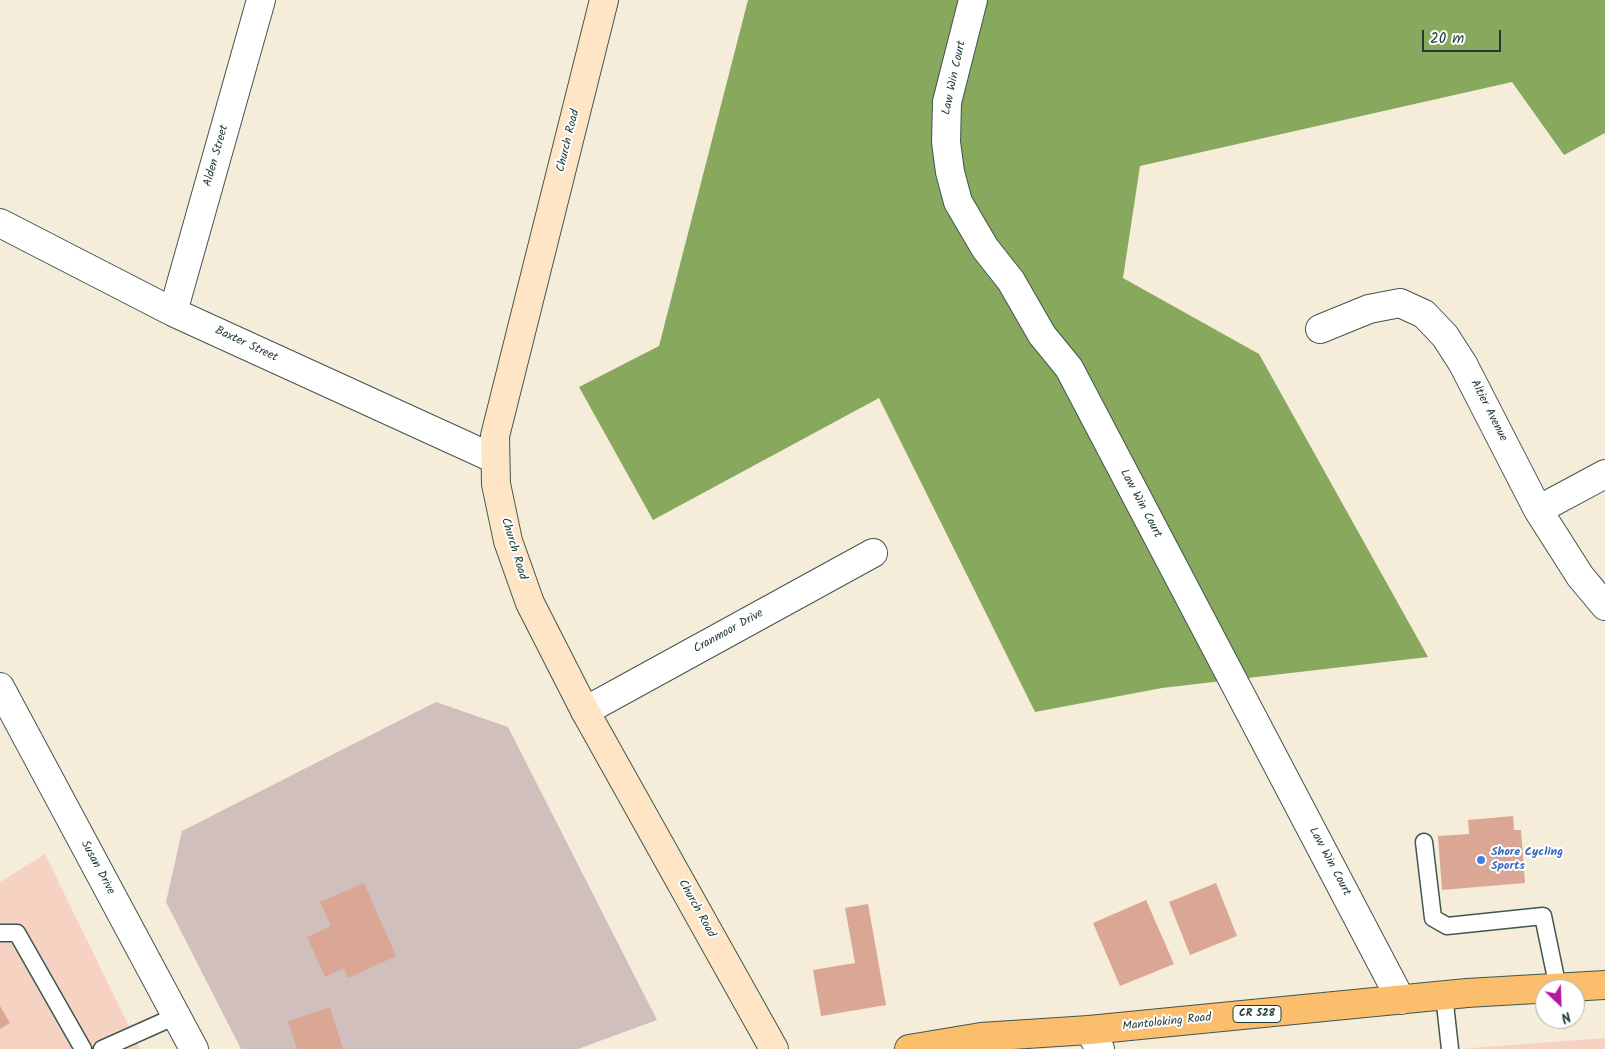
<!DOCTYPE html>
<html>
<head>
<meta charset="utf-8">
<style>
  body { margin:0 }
  #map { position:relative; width:1605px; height:1049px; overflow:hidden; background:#f6ecda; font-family:Kalam,sans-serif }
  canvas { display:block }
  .north { position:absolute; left:1535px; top:979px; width:50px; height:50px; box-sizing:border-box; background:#fff; border:1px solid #a5b1ae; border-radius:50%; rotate:156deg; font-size:14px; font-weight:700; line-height:20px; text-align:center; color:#1f3d34 }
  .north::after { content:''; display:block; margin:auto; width:18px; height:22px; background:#b5179e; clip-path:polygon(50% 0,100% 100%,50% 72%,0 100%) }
  .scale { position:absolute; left:1422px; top:30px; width:79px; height:22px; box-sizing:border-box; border:2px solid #1f3d34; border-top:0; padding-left:6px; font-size:15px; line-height:18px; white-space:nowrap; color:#1f3d34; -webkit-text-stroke:4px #fff; paint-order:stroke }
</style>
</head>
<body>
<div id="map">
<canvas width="1605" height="1049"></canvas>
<div class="north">N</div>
<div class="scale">20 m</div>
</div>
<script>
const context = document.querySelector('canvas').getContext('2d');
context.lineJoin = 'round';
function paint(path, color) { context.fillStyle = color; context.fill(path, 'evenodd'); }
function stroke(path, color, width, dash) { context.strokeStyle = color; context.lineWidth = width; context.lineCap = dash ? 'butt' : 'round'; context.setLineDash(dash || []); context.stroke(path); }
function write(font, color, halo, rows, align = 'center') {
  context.font = font + ' Kalam,sans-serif'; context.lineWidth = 4; context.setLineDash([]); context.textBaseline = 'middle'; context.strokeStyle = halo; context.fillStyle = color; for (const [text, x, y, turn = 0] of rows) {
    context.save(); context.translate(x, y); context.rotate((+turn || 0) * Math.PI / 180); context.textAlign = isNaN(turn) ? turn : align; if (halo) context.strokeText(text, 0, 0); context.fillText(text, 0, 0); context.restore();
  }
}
paint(new Path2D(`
  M45 854 140 1049H0V882Z
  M1605 1038V1049H1459Z`), '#f6d2c3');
paint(new Path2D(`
  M436 702 508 727 657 1020 578 1049H241L166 902 182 831Z`), '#d1bfbd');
paint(new Path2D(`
  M748 0H1605V133L1564 155 1512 82 1140 166 1123 278 1259 354 1428 657 1162 688 1035 712 879 398 653 520 579 387 659 346Z`), '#88a95d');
paint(new Path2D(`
  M1513 816 1514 830H1521L1525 883 1442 890 1438 836 1469 834 1468 820Z
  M364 883 396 956 348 978 344 968 325 977 307 937 331 926 320 902Z
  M1216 883 1237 936 1190 955 1169 902Z
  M1146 900 1174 964 1120 986 1093 923Z
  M868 904 886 1005 821 1016 813 970 855 963 845 908Z
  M0 1006 10 1023 0 1029Z
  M330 1007 343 1049H297L288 1021Z`), '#daa795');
const lane = new Path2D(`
  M1424 842 1433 918 1447 926 1543 916 1558 988
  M0 933H17L83 1049
  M1444 995 1450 1049
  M102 1049 176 1016`);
const street = new Path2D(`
  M973 0 947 102 946 142 950 172 958 202 985 248 1011 281 1042 335 1069 368 1401 1000
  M0 223 173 312 495 459
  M173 312 261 0
  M1320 329 1369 309 1400 303 1424 314 1445 336 1463 364 1538 510 1580 576 1605 606
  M1538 510 1605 474
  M0 687 194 1049
  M585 711 873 553
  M1089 1030 1100 1049`);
const secondary = new Path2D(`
  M604 0 495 436 496 484 508 541 530 603 585 711 774 1049`);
const primary = new Path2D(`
  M909 1049 981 1037 1089 1030 1467 993 1605 985`);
stroke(lane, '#3f574d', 19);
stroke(street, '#3f574d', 30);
stroke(secondary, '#3f574d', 30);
stroke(primary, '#3f574d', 30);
stroke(lane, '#fff', 16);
stroke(street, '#fff', 28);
stroke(secondary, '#fde5c5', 28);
stroke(primary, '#fabe6d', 28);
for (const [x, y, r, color] of [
  [1481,860,5,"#3f7fe0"]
]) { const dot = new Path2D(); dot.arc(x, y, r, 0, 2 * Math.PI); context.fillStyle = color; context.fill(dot); stroke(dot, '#fff', 2); }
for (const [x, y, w] of [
  [1257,1014,48]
]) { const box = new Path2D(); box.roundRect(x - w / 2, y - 8.5, w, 17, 4); context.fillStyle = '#fff'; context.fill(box); stroke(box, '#1f3d34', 1); }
write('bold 11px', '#1f3d34', null, [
  ["CR 528",1257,1014]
]);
write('12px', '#1f3d34', '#fff', [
  ["Law Win Court",955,78,-78],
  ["Church Road",569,141,-76],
  ["Alden Street",217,156,-74],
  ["Baxter Street",246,345,25],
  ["Altier Avenue",1488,411,63],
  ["Law Win Court",1140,504,62],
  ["Church Road",513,549,73],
  ["Cranmoor Drive",729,632,-29],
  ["Law Win Court",1329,862,62],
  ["Susan Drive",97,868,62],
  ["Church Road",696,909,61],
  ["Mantoloking Road",1167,1023,-6]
]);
write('bold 12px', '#366cbe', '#fff', [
  ["Shore Cycling",1491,853],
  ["Sports",1491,867]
], 'left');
</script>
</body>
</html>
